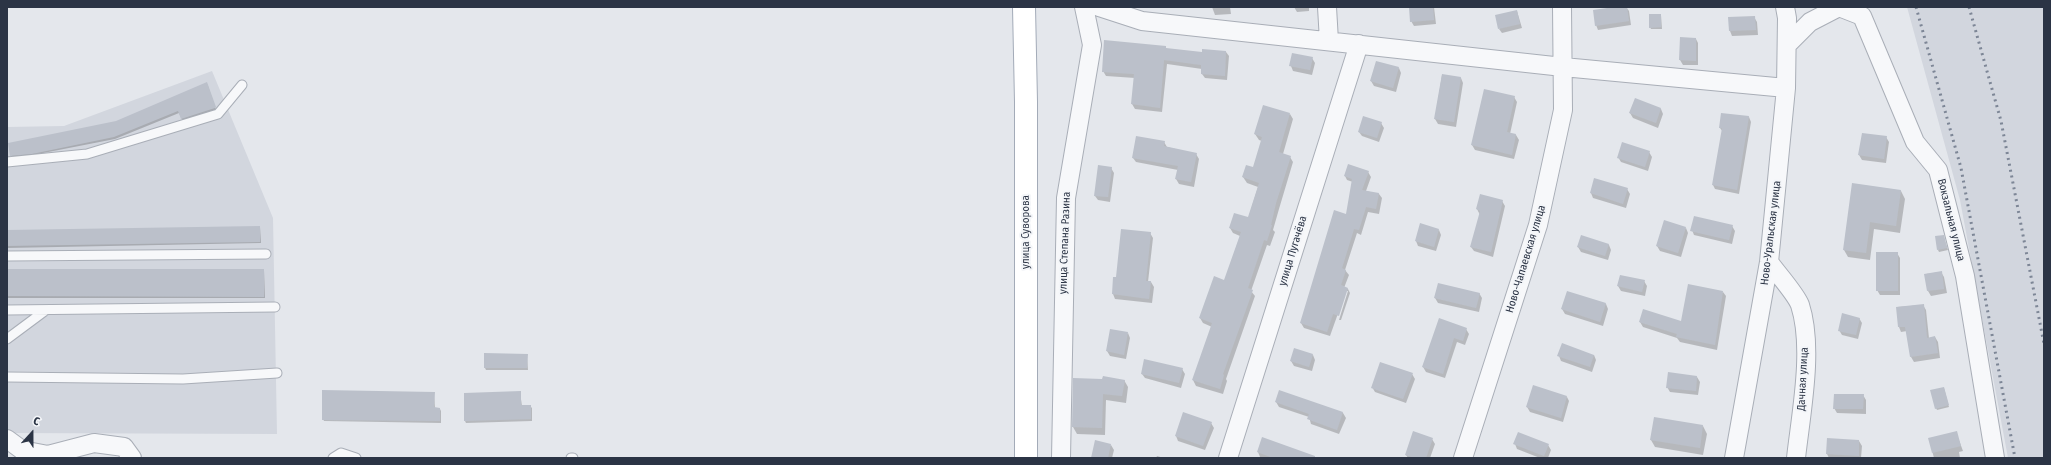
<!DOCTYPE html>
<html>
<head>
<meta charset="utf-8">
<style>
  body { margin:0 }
  #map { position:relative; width:2051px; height:465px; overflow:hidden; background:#e4e7ec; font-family:"Fira Sans Condensed",sans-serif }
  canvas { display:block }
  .frame { position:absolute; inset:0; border:8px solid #2b3445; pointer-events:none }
  .north { position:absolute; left:12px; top:413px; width:40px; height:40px; -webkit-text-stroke:3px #f4f6f9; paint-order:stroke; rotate:21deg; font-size:11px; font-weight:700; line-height:16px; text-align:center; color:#2b3445 }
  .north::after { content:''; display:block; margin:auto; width:14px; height:18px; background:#2b3445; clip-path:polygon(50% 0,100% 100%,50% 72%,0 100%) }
</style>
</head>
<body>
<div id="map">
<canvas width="2051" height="465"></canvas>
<div class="frame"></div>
<div class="north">С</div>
</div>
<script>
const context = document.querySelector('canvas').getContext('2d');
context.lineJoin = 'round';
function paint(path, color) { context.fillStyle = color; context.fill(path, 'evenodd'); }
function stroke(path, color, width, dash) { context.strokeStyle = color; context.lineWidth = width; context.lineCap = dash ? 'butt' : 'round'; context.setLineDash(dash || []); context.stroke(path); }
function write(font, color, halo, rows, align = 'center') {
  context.font = font + ' "Fira Sans Condensed",sans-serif'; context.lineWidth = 4; context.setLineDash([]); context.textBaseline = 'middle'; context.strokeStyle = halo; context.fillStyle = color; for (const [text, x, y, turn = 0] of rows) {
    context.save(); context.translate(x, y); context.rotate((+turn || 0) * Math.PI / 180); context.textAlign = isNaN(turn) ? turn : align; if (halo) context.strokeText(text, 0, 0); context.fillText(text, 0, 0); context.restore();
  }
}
paint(new Path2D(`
  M1907 7H2044V458H2008L1960 200Z
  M212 71 273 218 277 434 7 433V127L64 126Z`), '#d2d6de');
paint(new Path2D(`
  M1212 7H1230L1231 14 1215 15Z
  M1309 7V11L1297 12 1294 7Z
  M1410 7H1434L1436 24 1414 26 1411 21Z
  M1621 7H1626L1629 11 1631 25 1598 30 1596 25Z
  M1517 11 1522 28 1502 33 1499 29Z
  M1661 15 1662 29H1651L1650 27Z
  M1754 17 1757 22 1758 35 1732 36 1730 31 1729 18Z
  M1696 39 1698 43V65H1683L1680 60Z
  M1165 47 1167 49 1203 54 1226 52 1229 56 1227 80 1205 78 1202 74V69L1167 64 1162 112 1135 109 1132 104 1135 78 1106 76 1103 71Z
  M1312 58 1315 63 1312 75 1293 71 1291 66Z
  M1399 68 1401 73 1396 92 1374 86 1371 81Z
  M1442 75 1461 78 1463 83 1456 127 1438 124 1435 119Z
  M208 86 216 110 183 121 179 113 115 139 33 155 13 157 11 155 116 122Z
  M1514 97 1517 102 1510 134 1516 135 1519 140 1514 159 1475 150 1472 145Z
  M1636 100 1661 109 1663 114 1658 128 1633 118 1630 113Z
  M1290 114 1293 119 1283 154 1290 157 1293 162 1279 209 1273 230 1275 232 1270 246 1267 245 1251 291 1255 296 1226 379 1227 381 1223 394 1196 386 1193 380 1212 327 1203 323 1200 318 1225 281 1240 236 1233 233 1230 228 1248 219 1258 187 1247 183 1243 177 1253 169 1262 141 1259 140 1255 134Z
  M1749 117 1751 122 1739 194 1715 189 1713 185 1723 132 1720 128Z
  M1381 123 1384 128 1379 142 1362 136 1359 132Z
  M1886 137 1889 142 1886 163 1862 160 1859 155Z
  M1164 142 1167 147 1196 154 1199 159 1194 187 1179 184 1176 179 1178 170 1136 162 1133 158Z
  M1649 152 1652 157 1648 171 1621 162 1618 157Z
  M1111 168 1114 173 1110 202 1098 200 1095 196Z
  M1368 172 1371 177 1366 191 1379 194 1382 198 1379 214 1368 212 1361 235 1357 233 1345 270 1349 275 1344 288 1348 289 1350 293 1341 320H1339L1348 291H1346L1330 336 1304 328 1301 323 1347 215 1353 182 1347 180 1345 176Z
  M1853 185 1901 191 1905 199 1900 233 1874 229 1870 260 1848 257 1844 250Z
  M1627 189 1630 194 1626 208 1593 198 1591 193Z
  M1502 201 1505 206 1493 257 1474 251 1471 247 1480 215 1477 209Z
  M1732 226 1735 231 1732 244 1694 235 1692 230Z
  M260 227 261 243 7 248V231Z
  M1686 228 1688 233 1681 257 1660 251 1657 246Z
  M1439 230 1441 235 1436 251 1418 246 1416 241Z
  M1150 233 1153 238 1148 282H1151L1154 287 1152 303 1115 299 1113 294 1114 278H1117Z
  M1582 236 1609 245 1611 250 1608 260 1581 252 1578 247Z
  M1944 238 1948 250 1939 252 1938 250Z
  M1897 253 1900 258V295H1880L1877 290Z
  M7 270H264L265 298H7Z
  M1941 272 1944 277 1947 293 1931 296 1928 291 1926 274Z
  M1644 281 1647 286 1645 296 1621 291 1618 286Z
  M1723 292 1726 296 1717 350 1680 342 1677 338 1643 327 1640 322H1682Z
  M1479 293 1482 298 1479 312 1438 303 1435 298Z
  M1606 304 1608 309 1603 326 1565 314 1562 309Z
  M1923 305 1926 310 1929 338 1935 337 1938 342 1940 358 1914 362 1911 357 1907 331 1901 332 1899 327 1897 307Z
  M1859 318 1862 323 1858 339 1842 335 1839 330Z
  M1440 320 1466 329 1469 334 1465 345 1457 342 1445 378 1426 372 1423 367Z
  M1128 333 1130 338 1126 359 1110 356 1107 351Z
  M527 355 528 370H486L485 368Z
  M1313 355 1315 360 1312 371 1294 366 1291 361Z
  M1594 355 1596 360 1592 372 1561 361 1559 356Z
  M1182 369 1185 374 1181 388 1145 378 1142 374Z
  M1412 374 1415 379 1406 403 1375 392 1372 387Z
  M1697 377 1700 382 1698 395 1670 392 1667 387Z
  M1074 379 1124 380 1128 387 1126 403 1106 400 1105 435 1077 434 1073 427Z
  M1944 388 1949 407 1937 410 1936 408Z
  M1280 391 1343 413 1346 418 1339 434 1311 424 1309 417 1279 407 1276 402Z
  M520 392 522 406H530L532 408V421L466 423 465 421Z
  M434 393 435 408 440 409 441 411V423L324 421 323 419Z
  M1863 395 1866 400V414L1837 413 1834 408Z
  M1567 397 1569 401 1563 422 1530 412 1527 407Z
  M1211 423 1214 428 1205 450 1178 441 1176 436Z
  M1703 426 1707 434 1703 455 1655 447 1651 440Z
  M1956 432 1963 451 1959 452 1960 458H1934L1929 439Z
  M1432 439 1435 444 1430 458H1408L1406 455Z
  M1859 441 1862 446 1861 458H1829L1827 454Z
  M1515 444 1548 445 1551 450 1548 458H1540L1517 449Z
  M1111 445 1114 450 1112 458H1092Z
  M1258 452 1298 458H1264L1260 457Z
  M1157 456 1164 458H1156Z`), '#0003');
paint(new Path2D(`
  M1409 7H1433L1434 20 1410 22Z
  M1614 7H1627L1629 21 1595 26 1593 10Z
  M1517 10 1520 24 1498 29 1495 15Z
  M1649 14H1661V27L1649 28Z
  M1755 16 1756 30 1729 31 1728 17Z
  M1680 37 1696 38V61L1679 60Z
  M1104 40 1166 46V48L1202 52V49L1226 51 1225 76 1201 74V65L1164 60 1160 108 1131 104 1134 74 1102 72Z
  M1292 53 1313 57 1310 70 1289 66Z
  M1376 61 1399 67 1393 88 1370 81Z
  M1442 74 1461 77 1454 122 1434 119Z
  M207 82 216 107 215 108 181 119 178 111 114 137 32 154 10 156 8 143 116 121Z
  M1484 89 1515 96 1507 132 1516 134 1512 155 1471 145Z
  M1635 98 1661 108 1656 123 1629 113Z
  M1263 105 1290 113 1279 152 1291 156 1276 203 1271 225H1272L1267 241 1264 240 1248 288 1253 290 1223 374 1224 375 1220 389 1192 380 1212 323 1199 318 1214 276 1224 280 1241 232 1229 228 1234 213 1248 217 1259 183 1242 177 1246 165 1253 167 1262 137 1254 134Z
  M1721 113 1749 116 1737 190 1712 185 1722 128H1719Z
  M1363 116 1382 122 1377 138 1358 132Z
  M1862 133 1887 136 1884 159 1858 155Z
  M1136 136 1165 141 1164 146 1197 153 1191 182 1175 179 1178 166 1132 158Z
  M1622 142 1650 151 1645 167 1617 158Z
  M1348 164 1369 171 1362 190 1379 193 1376 209 1366 207 1359 230 1354 229 1342 268 1346 270 1341 285 1348 288 1339 316 1333 314 1327 332 1300 323 1334 210 1346 214 1352 179 1344 176Z
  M1098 165 1112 167 1108 197 1094 196Z
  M1594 178 1628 188 1623 204 1590 193Z
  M1852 183 1901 190 1896 226 1870 222 1866 253 1843 250Z
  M1480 194 1503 200 1491 252 1470 247 1480 211 1476 209Z
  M1694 216 1733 225 1729 240 1690 231Z
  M1664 220 1686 227 1678 253 1656 246Z
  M1420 223 1439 229 1434 247 1415 241Z
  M260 226V242L7 246V230Z
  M1121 229 1151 232 1146 281H1151L1149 299 1112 294 1113 277H1116Z
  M1581 235 1609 244 1605 256 1577 247Z
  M1944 235 1947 248 1937 250 1935 236Z
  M1876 252H1898V291H1876Z
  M7 269H264V297L7 296Z
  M1942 271 1944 289 1927 291 1924 274Z
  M1620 275 1645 280 1642 292 1617 286Z
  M1438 283 1480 293 1476 308 1434 298Z
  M1688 284 1723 291 1715 345 1676 337 1677 334 1639 322 1643 309 1681 321Z
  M1567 291 1606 303 1600 322 1561 309Z
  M1924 304 1927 338 1935 336 1938 353 1910 357 1905 327H1898L1896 307Z
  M1842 313 1860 318 1856 335 1838 331Z
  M1439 318 1467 328 1463 341 1454 338 1443 374 1422 367Z
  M1110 329 1128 332 1124 355 1106 351Z
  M1562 343 1594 355 1590 367 1557 356Z
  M1294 348 1313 354 1309 367 1290 361Z
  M484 353 528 354 527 368H484Z
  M1144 359 1183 368 1179 383 1141 374Z
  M1380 362 1413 373 1403 399 1371 388Z
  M1668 372 1697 376 1696 391 1666 388Z
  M1103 376 1125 380 1122 396 1103 394 1102 428 1072 427 1073 378 1102 379Z
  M1533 385 1567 396 1561 418 1526 407Z
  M1944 387 1949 405 1935 409 1930 390Z
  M322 390 435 392 434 407 440 408V421L322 420Z
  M1279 390 1343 412 1337 430 1307 419 1309 414 1275 402Z
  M521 391V405H531V419L464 421V393Z
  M1834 394H1864L1863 409H1833Z
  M1183 412 1212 422 1203 446 1175 436Z
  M1654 417 1703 425 1700 448 1650 440Z
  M1413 431 1433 438 1426 458H1415L1405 455Z
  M1957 431 1961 446 1932 453 1928 438Z
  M1518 432 1549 444 1544 456 1513 444Z
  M1262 437 1315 456V458H1273L1257 452Z
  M1827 438 1859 440V456L1826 454Z
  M1095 440 1111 444 1108 458H1091Z`), '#bbc0ca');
const lane = new Path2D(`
  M7 162 87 154 218 114 242 85
  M7 256 266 254
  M7 310 275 307
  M7 339 46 310
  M7 377 183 379 277 373
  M333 458 341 453 356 458
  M571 458H573`);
const street = new Path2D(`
  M1099 7 1142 21 1563 67 1786 88
  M1327 7 1329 41
  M1787 45 1810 22 1839 7 1862 16 1915 142 1938 170 1965 276 1995 458
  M1769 262C1776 272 1796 294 1800 305 1814 348 1801 413 1796 458
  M7 439 22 450 48 455 94 443 124 447 132 458
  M1061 458 1066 198 1092 45 1084 7
  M1228 458 1359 44
  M1463 458 1538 225 1563 110 1562 7
  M1734 458 1769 262 1786 88 1787 18 1785 7`);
const primary = new Path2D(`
  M1024 7 1026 102V458`);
stroke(lane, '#a9aeb7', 11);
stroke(street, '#a9aeb7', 20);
stroke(primary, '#a3abb8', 24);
stroke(lane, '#f7f8fa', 9);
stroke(street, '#f7f8fa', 18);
stroke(primary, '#fff', 22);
stroke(new Path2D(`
  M1916 7 1961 168 2015 458
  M1969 7 2001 121 2044 344`), '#7d8696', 3, [2, 4]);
write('11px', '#2b3445', '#f4f6f9', [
  ["Вокзальная улица",1951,220,76],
  ["улица Суворова",1026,232,-90],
  ["Ново-Уральская улица",1771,233,-83],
  ["улица Степана Разина",1065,243,-88],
  ["улица Пугачёва",1293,251,-73],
  ["Ново-Чапаевская улица",1526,259,-73],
  ["Дачная улица",1803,379,-87]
]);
</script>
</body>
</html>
